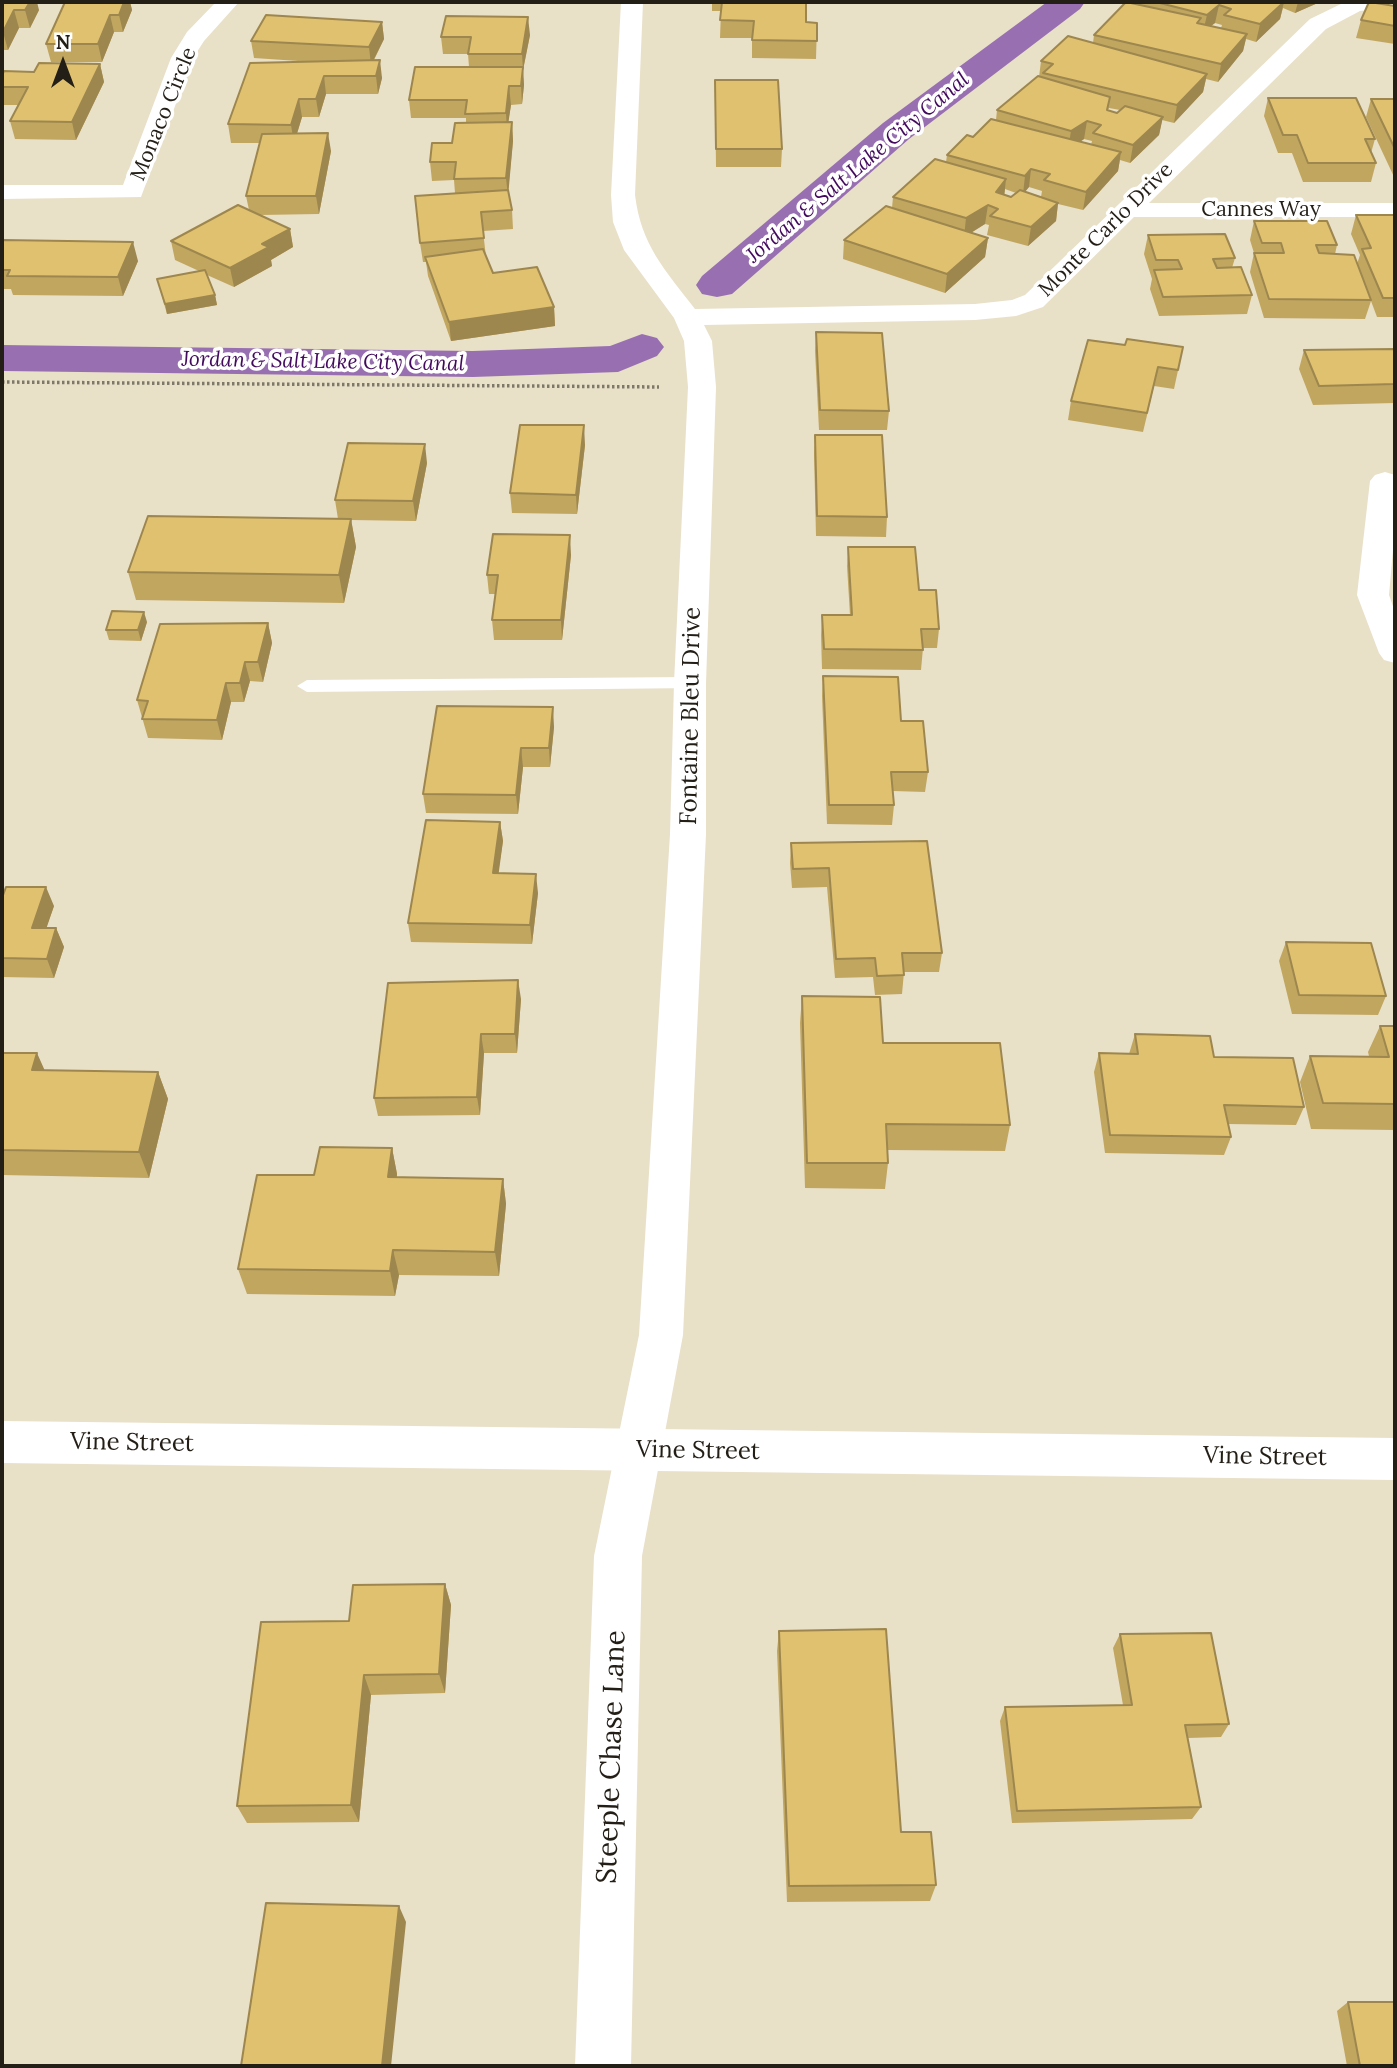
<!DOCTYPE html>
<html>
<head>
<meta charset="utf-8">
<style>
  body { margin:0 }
  #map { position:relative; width:1397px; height:2068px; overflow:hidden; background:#e9e0c8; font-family:Lora,serif }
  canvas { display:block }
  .frame { position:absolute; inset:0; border:4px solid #231f17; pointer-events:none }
  .north { position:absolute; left:28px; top:28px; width:70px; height:70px; -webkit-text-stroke:5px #fff; paint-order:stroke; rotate:0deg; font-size:19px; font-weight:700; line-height:28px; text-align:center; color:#231f17 }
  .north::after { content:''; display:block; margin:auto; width:24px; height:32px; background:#231f17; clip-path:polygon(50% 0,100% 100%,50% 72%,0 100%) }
</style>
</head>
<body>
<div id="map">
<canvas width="1397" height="2068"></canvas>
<div class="frame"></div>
<div class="north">N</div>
</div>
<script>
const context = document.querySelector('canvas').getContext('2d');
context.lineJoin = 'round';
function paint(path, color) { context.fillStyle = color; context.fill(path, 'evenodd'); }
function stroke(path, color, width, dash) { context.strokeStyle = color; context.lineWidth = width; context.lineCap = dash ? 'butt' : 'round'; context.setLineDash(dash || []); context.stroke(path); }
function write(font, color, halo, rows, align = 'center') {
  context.font = font + ' Lora,serif'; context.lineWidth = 7; context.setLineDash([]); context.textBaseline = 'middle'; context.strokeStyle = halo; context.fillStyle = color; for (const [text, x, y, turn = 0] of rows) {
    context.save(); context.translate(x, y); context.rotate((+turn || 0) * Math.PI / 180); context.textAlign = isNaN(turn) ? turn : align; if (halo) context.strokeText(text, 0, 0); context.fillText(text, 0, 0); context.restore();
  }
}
paint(new Path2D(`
  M1047 2H1085L1080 9 909 139 732 294 717 297 702 294 696 285 702 276 883 123Z
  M642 334 657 338 664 347 657 356 618 372 473 377 2 371V345L473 351 610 346Z`), '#9870b2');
stroke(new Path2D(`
  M2 382 659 387`), '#7e7869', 3.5, [2.5, 2.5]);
paint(new Path2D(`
  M690 677 700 683 697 688 307 692 297 686 307 680Z`), '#fff');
paint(new Path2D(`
  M216 2H239L204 41 193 58 141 197 2 199V185H123L171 58 187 32Z
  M621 2H643L635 195C641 245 665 270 695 309L975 304 1012 300 1025 295 1310 19 1345 2H1394L1391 7 1360 11 1326 29 1149 203H1395V217H1134L1043 307 1016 316 975 320 704 325 712 341 716 387 706 683V834L683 1335 642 1556 631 2066H575L594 1556 639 1335 670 834 674 683 688 387 684 341 674 318 624 250 613 222 611 195Z
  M1385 472 1395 475V527L1389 595 1395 612V663L1384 660 1379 653 1357 595 1370 481 1375 475Z`), '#fff');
paint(new Path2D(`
  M2 1421 1395 1438V1480L2 1463Z`), '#fff');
paint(new Path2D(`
  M2 2 39 10 30 28H19L8 50H2Z
  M65 2H130L132 10 123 32H114L102 62H51L46 44Z
  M712 2H759L806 22 817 23 816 59 752 58V38H720L721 11H712Z
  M1134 2H1320L1295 13 1283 8 1280 19 1256 42 1246 39 1243 51 1218 82 1206 79 1203 92 1174 123 1162 120 1159 135 1130 163 1120 160 1118 171 1083 210 1058 204 1056 221 1028 246 987 235 989 225 985 224 971 233 988 238 985 257 945 293 843 259 844 240 892 208 893 197 946 162 947 155 996 120 997 110 1039 77 1041 61 1093 43 1094 35 1134 3ZM1215 23 1222 25 1221 28 1211 26ZM1109 108 1120 110 1117 113 1108 110ZM1084 139 1092 141 1091 145 1080 142ZM1029 187 1042 191 1041 197 1025 192ZM1005 189 1016 193 1011 197 1004 195Z
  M1395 6V44L1356 38 1361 20Z
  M382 22 384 39 374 60 382 78 378 94H326L319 117H302L297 134 331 151 319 214 260 215 290 229 293 247 271 260 272 266 234 287 207 275 215 295 217 305 167 314 157 279 199 271 175 260 171 241 249 210 246 196 260 143H231L228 124 313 62 254 58 251 41Z
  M530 35 523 70 524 85 522 104 511 105 508 122H512L513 141 508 191 512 210 513 229 483 231 486 257 493 273 554 307 555 326 451 341 428 276 426 262H423L420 243 455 193 454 180 432 181 430 162 452 143 466 123V118H411L409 100 469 67 468 54H443L441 37Z
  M100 64 104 82 76 140 15 139 10 121 18 105H2V76Z
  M715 80 782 149 781 167H716Z
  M1268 98 1375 139 1371 153 1376 163 1371 182H1303L1292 153H1278L1264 116Z
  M1371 99H1395V179L1366 117Z
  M1356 215H1395V317H1377L1371 301 1365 319 1264 318 1250 272 1254 253 1250 240 1254 221 1337 245 1335 254 1357 264 1360 255 1351 234Z
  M1148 235 1235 258 1232 268 1252 295 1247 314 1159 316 1150 289 1152 279 1144 254Z
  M2 243 138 261 123 296 13 295 11 289H2Z
  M816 332 889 411 887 430H819L815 351Z
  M1125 345 1183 347 1174 389 1154 386 1143 432 1068 420 1071 401Z
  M1395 349V403L1313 405 1299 369 1304 350Z
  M815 435 887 517 886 537 816 536 814 454Z
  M585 445 577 514 512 513 510 493Z
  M427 463 416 521 351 520 356 547 344 603 136 600 128 572 338 519 335 500Z
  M848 547 919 590 939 629 937 648H923L921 670 822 669 821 635 822 615H850L847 566Z
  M571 555 562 640H494L492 620 496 594H489L487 575Z
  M147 622 141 641 109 640 106 630Z
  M268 623 272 643 263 682 250 681 244 702H231L222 740 148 738 137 700Z
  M823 676 901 721 928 772 925 792 893 791 894 805 892 825 827 824 822 696Z
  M554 727 550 767H523L518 814 426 813 423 794Z
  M500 822 503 841 498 873 538 893 532 944 411 942 408 923Z
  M927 841 942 953 939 972H904L902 994 875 995 873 977 835 978 827 887 792 888 790 863 791 843Z
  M2 898 54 906 46 928H56L64 947 54 978 2 977Z
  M1286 942 1386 996 1378 1015 1292 1014 1279 961Z
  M802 996 883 1043 1010 1125 1005 1151 888 1150V1163L885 1189 805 1188 800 1023Z
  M521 999 517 1053H484L480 1115 378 1116 374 1098Z
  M1380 1026H1395V1131V1130L1311 1129 1300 1082 1310 1056H1369L1368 1052Z
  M1135 1034 1214 1057 1304 1107 1296 1125 1228 1124 1231 1137 1224 1155 1105 1153 1094 1072 1099 1053 1129 1054Z
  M2 1053 44 1070 158 1072 168 1099 149 1178 2 1175Z
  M392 1148 397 1174V1177L503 1179 506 1204 499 1276 399 1275 395 1296 247 1294 238 1269 314 1175Z
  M445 1584 451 1605 445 1693 371 1695 359 1822 247 1823 237 1806 349 1621Z
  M779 1631 901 1832 936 1885 930 1901 787 1902 777 1651Z
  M1120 1634 1229 1724 1221 1737 1188 1738 1201 1807 1192 1819 1012 1823 1000 1721 1005 1707 1123 1705 1113 1648Z
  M1348 2002 1395 2066H1347L1337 2011Z`), '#c1a660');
paint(new Path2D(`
  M30 2H37L39 10 30 28 25 10Z
  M124 2H130L132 10 123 32 119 15Z
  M1284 2 1280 19 1256 42 1260 24Z
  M1298 2H1320L1295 13Z
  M1219 5 1215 23 1203 32 1207 15Z
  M14 10 19 28 8 50 3 32Z
  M110 15 114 32 102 62 98 44Z
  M528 17 530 35 523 70 524 85 522 104 521 86 523 70 522 54Z
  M382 22 384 39 371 65 369 47Z
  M1247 34 1243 51 1218 82 1221 64Z
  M380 60 382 78 378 94 376 76Z
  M100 64 104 82 76 140 72 122Z
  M1207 74 1203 92 1174 123 1177 105Z
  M324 76 326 94 319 117 316 99Z
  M509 86 511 105 507 132 506 113Z
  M299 99 302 117 294 143 291 125Z
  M1163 117 1159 135 1130 163 1133 145Z
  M1087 121 1084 139 1068 150 1071 131Z
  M512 122 513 141 508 197 506 178Z
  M328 133 331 151 319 214 316 196Z
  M1121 152 1118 171 1083 210 1086 192Z
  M1031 169 1029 187 1023 194 1025 176Z
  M1006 179 1004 198 996 192Z
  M1058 203 1056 221 1028 246 1031 227Z
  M988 205 985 224 964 237 966 218Z
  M290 229 293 247 271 260 272 266 234 287 230 268 262 244Z
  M988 238 985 257 945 293 947 274Z
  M133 242 138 261 123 296 118 277Z
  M215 295 217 305 167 314 165 304Z
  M554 307 555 326 451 341 449 322Z
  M584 425 585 445 577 514 576 495Z
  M425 444 427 463 416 521 413 501Z
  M351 519 356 547 344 603 339 575Z
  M570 535 571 555 562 640 561 620Z
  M144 612 147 622 141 641 138 630Z
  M268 623 272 643 263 682 258 662Z
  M245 662 250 681 244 702 240 683Z
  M226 683 231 702 222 740 217 720Z
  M553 707 554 727 550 767 549 748Z
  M521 748 523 767 518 814 516 795Z
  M500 822 503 841 496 893 493 873Z
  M536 874 538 893 532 944 530 925Z
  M46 887 54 906 40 947 32 928Z
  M56 928 64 947 54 978 47 959Z
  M518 980 521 999 517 1053 515 1034Z
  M481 1034 484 1053 480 1115 477 1097Z
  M37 1053 49 1080 32 1070Z
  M158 1072 168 1099 149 1178 139 1152Z
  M392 1148 397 1174 394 1203 388 1177Z
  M503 1179 506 1204 499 1276 495 1252Z
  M393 1250 399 1275 395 1296 390 1271Z
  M445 1584 451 1605 445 1693 439 1674Z
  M364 1675 371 1695 359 1822 351 1805Z
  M399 1906 406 1922 391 2066H382Z`), '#9d874e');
const building = new Path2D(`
  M2 2H30L25 10H14L3 32H2Z
  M65 2H124L119 15H110L98 44H46Z
  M722 2 806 3V22L817 23V41L752 40 754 21 720 20Z
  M1126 2 1201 18 1197 23 1247 34 1221 64 1094 35Z
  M1156 2H1284L1260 24 1224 15 1231 9 1219 5 1207 15Z
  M1369 2 1395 6V26L1361 20Z
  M266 15 382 22 369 47 251 41Z
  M446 16 528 17 522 54H468L471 37H441Z
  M1068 36 1207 74 1177 105 1043 73 1053 64 1041 61Z
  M380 60 376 76H324L316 99H299L291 125 228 124 250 63Z
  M39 63 100 64 72 122 10 121 28 87H2V76L4 71 34 72Z
  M415 67H523L521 86H509L506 113 465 114 467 100H409Z
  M1038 76 1110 97 1107 110 1117 113 1125 106 1163 117 1133 145 1093 133 1101 125 1087 121 1071 131 997 110Z
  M715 80H778L782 149H716Z
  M1268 98H1356L1375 139H1365L1376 163H1308L1297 135H1283Z
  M1371 99H1395V149Z
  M991 119 1121 152 1086 192 1044 180 1050 174 1031 169 1025 176 947 155 967 135 973 137Z
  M512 122 506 178 454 179 456 162H430L432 143H452L455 123Z
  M328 133 316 196H246L262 134Z
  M935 159 1006 179 996 192 1011 197 1020 190 1058 203 1031 227 990 216 998 209 988 205 966 218 893 197Z
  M508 190 512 210 481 212 484 238 420 243 415 196Z
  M238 205 290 229 262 244 269 247 230 268 171 241Z
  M886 206 988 238 947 274 844 240Z
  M1356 215H1395V298H1383L1362 249 1371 248Z
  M1254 221H1327L1337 245H1316L1319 253 1354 255 1371 300 1269 299 1254 253H1284L1281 243H1262Z
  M1225 234 1235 258 1213 259 1217 268 1241 267 1252 295 1163 297 1154 270 1182 269 1178 260H1156L1148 235Z
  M3 240 133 242 118 277 7 276 10 270H2V243Z
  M483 249 493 273 537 267 554 307 449 322 425 257Z
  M205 270 215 295 165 304 157 279Z
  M816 332 882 333 889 411 820 410Z
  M1127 339 1183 347 1178 370 1158 367 1147 413 1071 401 1088 340 1125 345Z
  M1395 349V384L1319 386 1304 350Z
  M520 425H584L576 495 510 493Z
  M815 435H882L887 517 817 516Z
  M348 443 425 444 413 501 335 500Z
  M148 516 351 519 339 575 128 572Z
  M493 534 570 535 561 620H492L498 575H487Z
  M848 547H915L919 590H936L939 629H921L923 650 824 649 822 615H852Z
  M112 611 144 612 138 630H106Z
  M268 623 258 662H245L240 683H226L217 720 142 719 148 701 137 700 160 624Z
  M823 676 898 677 901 721H923L928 772H891L894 805H829Z
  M437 706 553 707 549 748H521L516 795 423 794Z
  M426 820 500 822 493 873 536 874 530 925 408 923Z
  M927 841 942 953H902L904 975 877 976 875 958 836 959 829 868 793 869 791 843Z
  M6 887H46L32 928H56L47 959 2 958V898Z
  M1286 942 1371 943 1386 996 1299 995Z
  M518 980 515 1034H481L477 1097 374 1098 388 983Z
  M802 996 880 997 883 1043H1000L1010 1125 886 1124 888 1163H807Z
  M1380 1026H1395V1104L1323 1103 1310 1056 1389 1057Z
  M1135 1034 1210 1036 1214 1057 1293 1058 1304 1107 1224 1105 1231 1137 1110 1135 1099 1053 1138 1054Z
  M2 1053H37L32 1070 158 1072 139 1152 2 1150Z
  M320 1147 392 1148 388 1177 503 1179 495 1252 393 1250 390 1271 238 1269 257 1175H314Z
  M445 1584 439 1674 364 1675 351 1805 237 1806 261 1622 349 1621 353 1585Z
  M886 1629 901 1832H931L936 1885 789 1886 779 1631Z
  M1211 1633 1229 1724 1185 1725 1201 1807 1017 1811 1005 1707 1132 1705 1120 1634Z
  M266 1903 399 1906 382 2066H241Z
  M1348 2002H1395V2066H1360Z`);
paint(building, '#e0c170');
stroke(building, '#9d874e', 2);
write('21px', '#231f17', '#fff', [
  ["Monaco Circle",164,114,-68],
  ["Cannes Way",1261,210],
  ["Monte Carlo Drive",1106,230,-45]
]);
write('italic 21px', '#42095d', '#fff', [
  ["Jordan & Salt Lake City Canal",858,168,-40],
  ["Jordan & Salt Lake City Canal",323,362,1]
]);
write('24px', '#231f17', '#fff', [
  ["Fontaine Bleu Drive",691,716,-89],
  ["Vine Street",132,1443,1],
  ["Vine Street",698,1451,1],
  ["Vine Street",1265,1457,1]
]);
write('28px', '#231f17', '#fff', [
  ["Steeple Chase Lane",612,1757,-88]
]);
</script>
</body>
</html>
